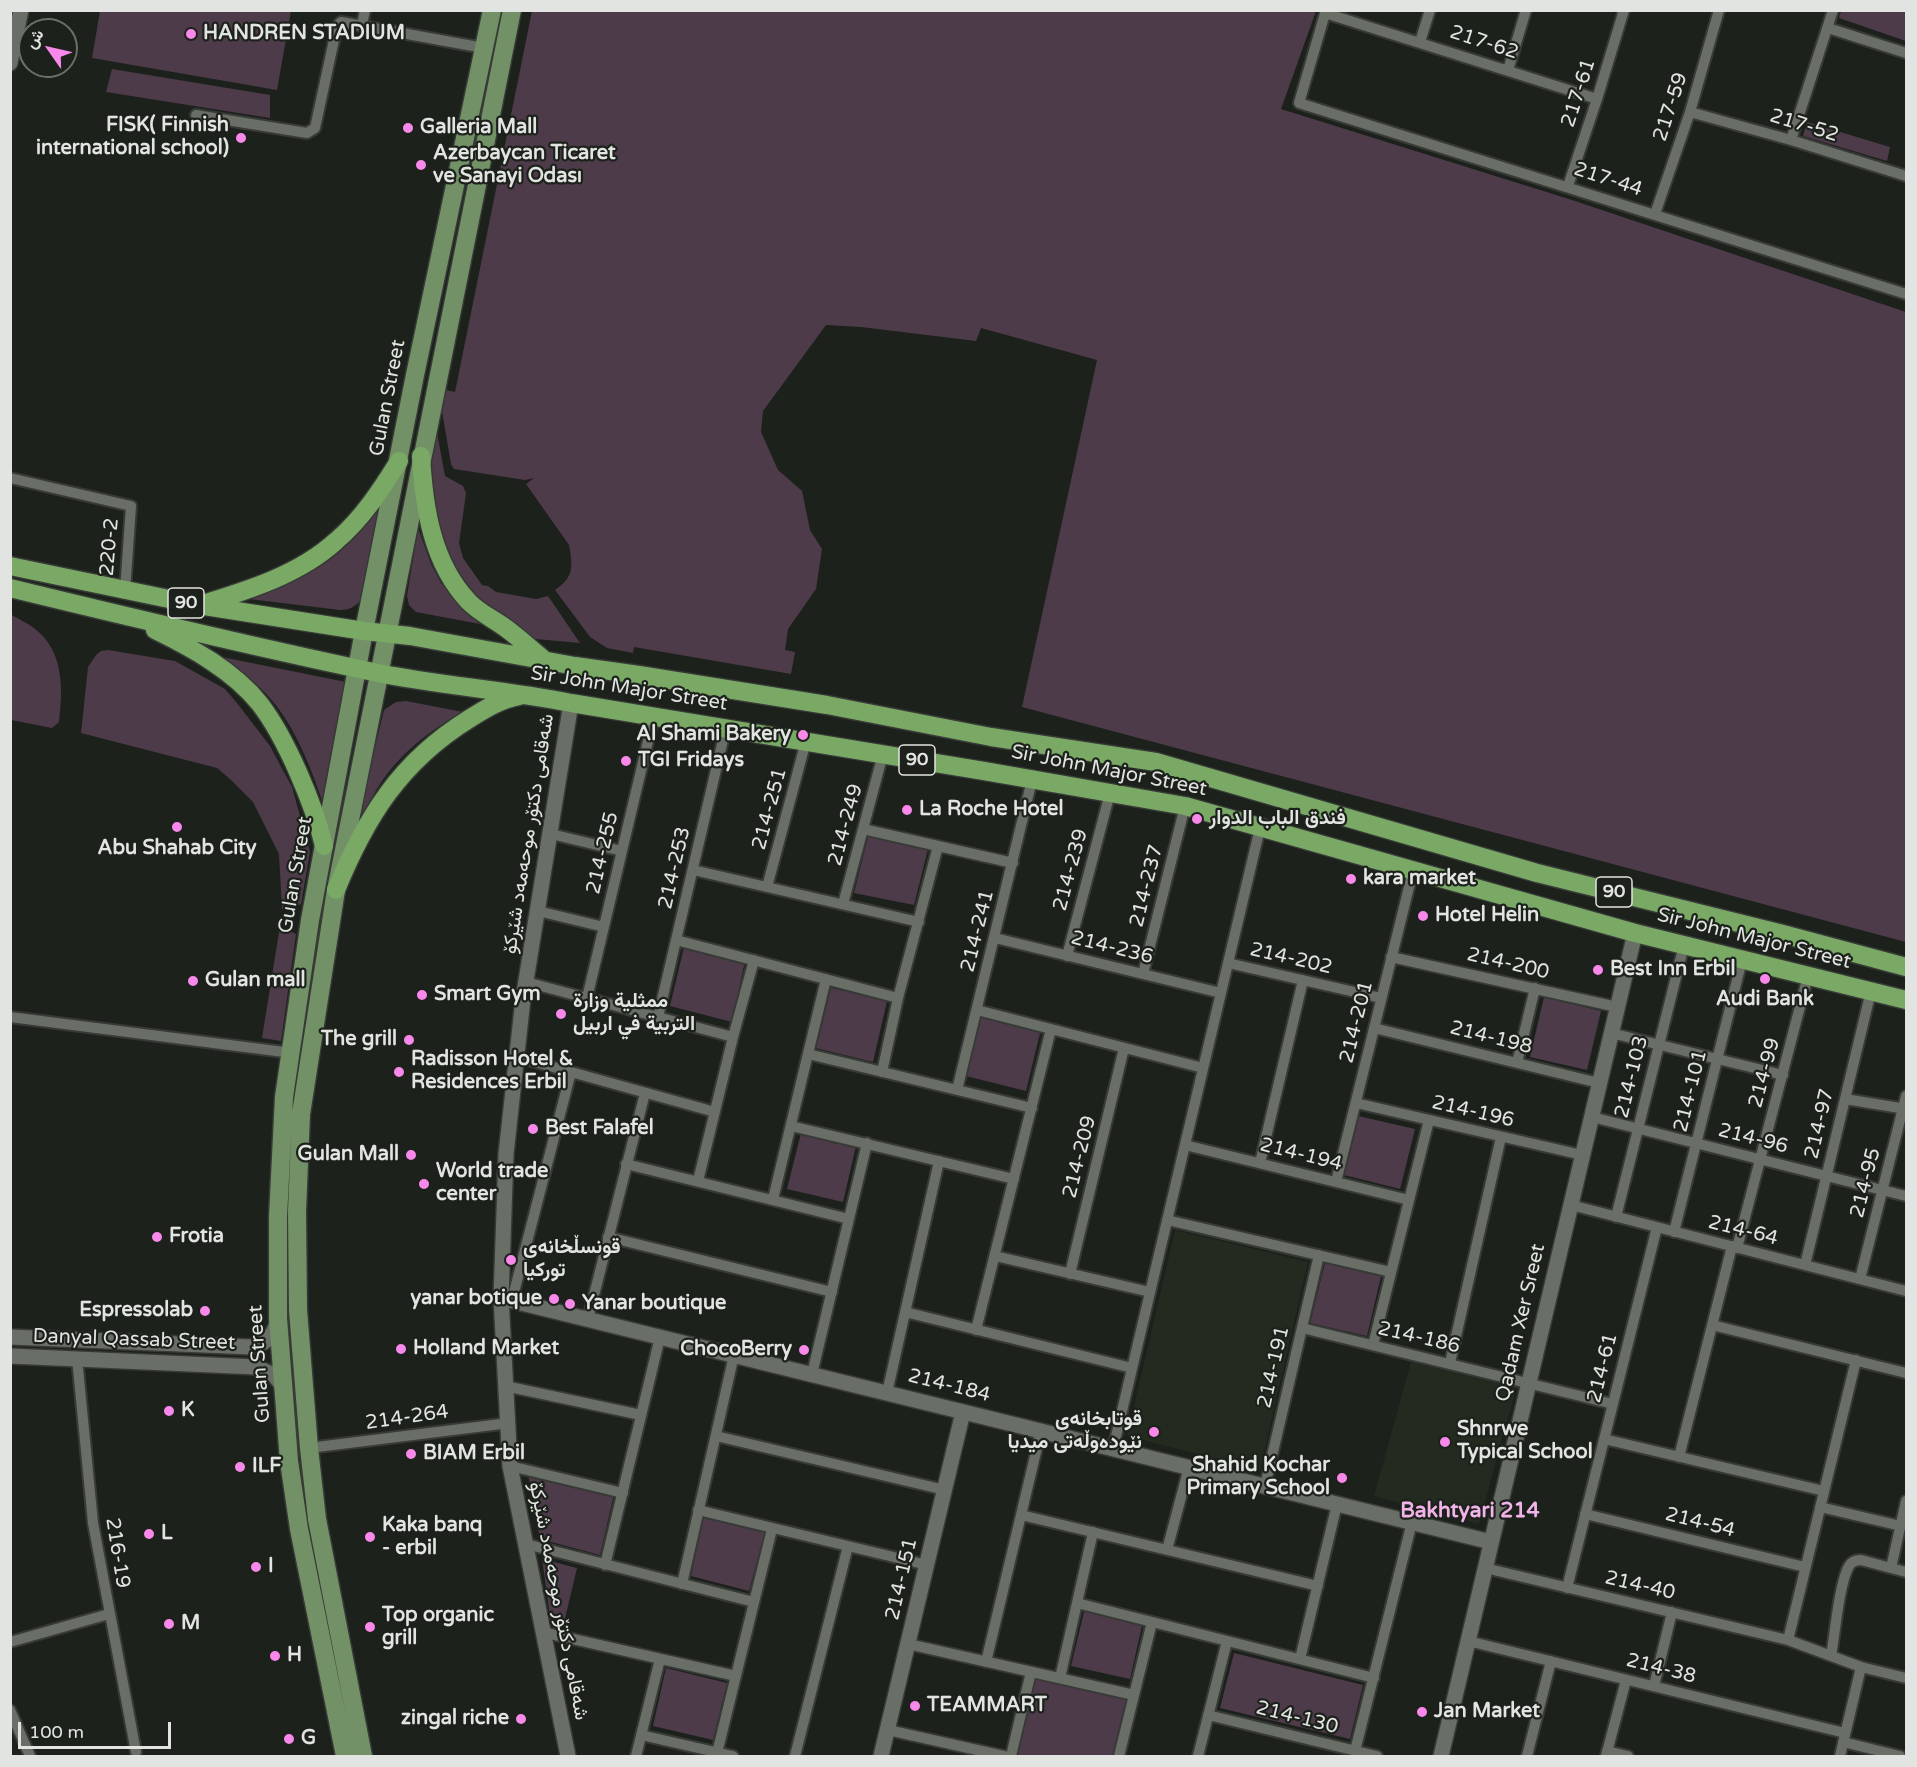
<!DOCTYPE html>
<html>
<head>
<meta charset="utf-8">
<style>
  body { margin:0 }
  #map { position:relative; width:1917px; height:1767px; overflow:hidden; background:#1c211b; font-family:"Varela Round",Vazirmatn,sans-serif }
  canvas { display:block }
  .frame { position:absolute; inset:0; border:12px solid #e1e4e0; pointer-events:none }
  .north { position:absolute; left:18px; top:18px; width:60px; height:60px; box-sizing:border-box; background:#1c211b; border:2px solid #6b6f6a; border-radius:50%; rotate:304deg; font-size:16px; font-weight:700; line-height:24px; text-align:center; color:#e1e4e0 }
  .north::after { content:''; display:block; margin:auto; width:21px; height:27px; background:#f888ea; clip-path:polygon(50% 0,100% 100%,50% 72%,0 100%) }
  .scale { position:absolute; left:18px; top:1722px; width:153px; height:27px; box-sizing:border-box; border:3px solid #e1e4e0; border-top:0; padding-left:8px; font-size:18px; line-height:21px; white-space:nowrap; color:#e1e4e0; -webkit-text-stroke:4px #1c211b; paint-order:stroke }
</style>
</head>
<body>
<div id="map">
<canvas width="1917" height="1767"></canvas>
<div class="frame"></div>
<div class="north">ش</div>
<div class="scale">100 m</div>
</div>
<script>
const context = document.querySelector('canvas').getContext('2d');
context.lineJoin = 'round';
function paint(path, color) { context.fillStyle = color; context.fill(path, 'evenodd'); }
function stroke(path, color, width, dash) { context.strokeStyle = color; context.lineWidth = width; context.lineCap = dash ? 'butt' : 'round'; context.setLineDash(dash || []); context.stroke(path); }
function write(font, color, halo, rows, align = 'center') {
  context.font = font + ' "Varela Round",Vazirmatn,sans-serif'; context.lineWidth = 4.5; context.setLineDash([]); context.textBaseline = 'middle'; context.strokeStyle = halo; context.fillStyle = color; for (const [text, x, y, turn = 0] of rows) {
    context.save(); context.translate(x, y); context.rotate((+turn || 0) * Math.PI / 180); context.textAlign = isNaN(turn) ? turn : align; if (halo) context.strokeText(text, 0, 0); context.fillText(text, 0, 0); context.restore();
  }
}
paint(new Path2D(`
  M1175 1230 1308 1262 1260 1470 1127 1436Z
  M1411 1362 1516 1388 1479 1524 1374 1496Z`), '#232b20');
paint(new Path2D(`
  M100 11H291L277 90 92 58Z
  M532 11H1316L1281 109 1572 200 1906 312V942L1022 707 1097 360 981 328 976 341 861 327 826 325 763 411 761 432 778 470 802 491 810 530 822 549 816 589 788 629 785 650 795 652 791 674 634 647 633 653 607 648 590 637 555 590C574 577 573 567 569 545L526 484 534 478 525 480 454 469 451 464 441 405 446 390 455 392Z
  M1841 11H1906V41L1839 18Z
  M112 69 270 95V118L106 92Z
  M1807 122 1890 147 1887 161 1803 136Z
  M436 427 445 476 463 486 466 493 459 543 463 558 482 585 488 586 496 592 536 599 548 596 580 643 525 638 475 600 444 554 426 463Z
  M386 497 366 594C358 604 353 610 340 610L249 599C277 587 309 577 333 557 354 540 369 518 386 497Z
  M418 528 431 564 441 583 480 624 416 612 409 605 407 596Z
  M10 614C18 619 28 623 35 629 64 651 63 689 59 722L52 728 11 720Z
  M108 650 175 661 225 689 237 703 270 746 292 787 310 852 301 904 289 910 282 909 279 854 253 802 231 780 217 768 81 733 88 667 96 655 101 651Z
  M212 655 346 682 324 806C309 762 289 709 251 680 239 671 225 663 212 655Z
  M406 701 463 712C426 732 393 759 373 796 366 807 363 818 355 829L384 710 396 702Z
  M869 833 928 849 914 905 854 893Z
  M280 926 296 934 281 1041 262 1038Z
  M684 947 745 961 732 1022 670 1006Z
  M831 988 887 1001 873 1062 816 1048Z
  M1544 997 1601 1011 1587 1070 1530 1057Z
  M981 1016 1041 1029 1026 1091 966 1076Z
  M1358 1116 1415 1129 1400 1189 1344 1175Z
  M801 1133 856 1146 843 1202 787 1189Z
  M1325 1263 1381 1276 1367 1336 1310 1323Z
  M528 1474 614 1494 600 1555 540 1539Z
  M704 1515 765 1532 749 1591 691 1576Z
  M542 1559 577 1568 563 1627 551 1623Z
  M1085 1608 1143 1621 1130 1679 1071 1666Z
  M1234 1653 1363 1685 1350 1739 1220 1708Z
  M666 1668 727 1683 713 1740 653 1726Z
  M1031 1672 1134 1695 1120 1756H1011Z`), '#4d3b4a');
const street = new Path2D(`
  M1326 10 1299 103 1906 294
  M1325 13 1597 99
  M362 25 365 10
  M1828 28 1906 53
  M1420 42 1430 10
  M1508 70 1526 10
  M1690 112 1791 140 1906 176
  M196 115 307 133 315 128 337 26 341 22 484 48
  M1791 140 1833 10
  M1568 186 1597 99 1624 10
  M1655 214 1690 112 1719 10
  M10 478 131 506 125 591
  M863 829 1013 863
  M551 834 622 851
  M693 870 919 922
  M767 887 806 741
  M843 904 883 754
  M538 911 604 927
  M995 938 1221 993
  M676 940 898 998
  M1067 956 1110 793
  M1391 957 1617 1007
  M1228 963 1381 998
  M1143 974 1185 806
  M526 982 733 1037
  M587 998 654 716
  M977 1010 1203 1068
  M10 1017 292 1053
  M658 1017 726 727
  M1374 1028 1599 1083
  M1611 1033 1783 1075
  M808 1054 1032 1108
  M517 1057 715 1112
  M1517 1063 1535 988
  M882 1072 898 998 938 846
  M957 1090 1032 780
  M1845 1099 1906 1109
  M1356 1103 1582 1155
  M1592 1117 1906 1196
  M791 1126 1014 1179
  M1185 1145 1409 1200
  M1260 1163 1303 980
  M626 1164 849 1219
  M698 1181 733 1037 754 960
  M1336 1182 1413 871
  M773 1199 826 979
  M1571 1205 1906 1291
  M1616 1217 1684 945
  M1167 1220 1391 1272
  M1674 1232 1742 960
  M608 1237 832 1292
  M1737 1248 1808 976
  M995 1256 1150 1292
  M1805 1265 1871 991
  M1070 1274 1124 1048
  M1860 1279 1906 1096
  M512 1300 571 1072
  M905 1312 1132 1368
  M588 1319 645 1093
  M1712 1325 1906 1373
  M1302 1328 1613 1404
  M976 1330 1051 1029
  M1373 1345 1429 1120
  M77 1358 93 1523 136 1752
  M1450 1363 1501 1137
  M812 1374 867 1143
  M505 1386 641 1415
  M887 1393 939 1161
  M716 1436 945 1490
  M1604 1439 1824 1491
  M309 1448 509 1423
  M1113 1449 1260 828
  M1679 1457 1732 1246
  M510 1466 623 1493
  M1265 1486 1319 1255
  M1820 1507 1901 1526
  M698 1510 927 1565
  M1585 1514 1805 1567
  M1021 1515 1318 1586
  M526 1544 754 1602
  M1167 1550 1189 1467
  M605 1565 660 1337
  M1485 1568 1788 1640 1861 1667 1906 1678
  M1891 1568 1906 1501
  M682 1584 734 1355
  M1567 1588 1657 1227
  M1077 1603 1374 1678
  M542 1632 736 1676
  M1788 1640 1856 1360
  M1468 1641 1845 1733
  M10 1642 109 1614
  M908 1644 1134 1695
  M1831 1656C1835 1634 1839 1584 1849 1566 1852 1561 1856 1560 1861 1560L1906 1572
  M1300 1659 1337 1504
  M986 1662 1041 1431
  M1060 1678 1093 1532
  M1654 1686 1672 1612
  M10 1710 30 1756
  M1208 1715 1377 1756
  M888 1730 1004 1756
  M641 1735 733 1756
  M1843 1742 1900 1756
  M1355 1751 1412 1522
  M1607 1751 1628 1756
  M717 1753 772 1529
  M636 1756 660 1659
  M795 1756 848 1546
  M1011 1756 1031 1672
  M1119 1756 1152 1622
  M1198 1756 1227 1641
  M1527 1756 1551 1661
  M1606 1756 1626 1680
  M1840 1756 1861 1667`);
const secondary = new Path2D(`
  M10 63 21 10
  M501 1298 1491 1542
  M10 1337 252 1347C267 1343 276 1334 278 1318
  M10 1356 256 1367 274 1375 283 1386
  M568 1756 510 1466 501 1298 506 1154 523 999 571 703
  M881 1756 963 1412
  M1441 1756 1635 933`);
const primary = new Path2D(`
  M345 1756 299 1529 289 1461 278 1318V1217L284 1097 310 920 364 631 415 375 492 10
  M363 1756 317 1519 309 1448 298 1310 297 1211 301 1114 336 890 512 10`);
const highway = new Path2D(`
  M421 456C424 508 432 563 469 602 481 614 494 619 507 629 519 638 530 648 542 658
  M10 566 198 605 364 631 410 636 575 666 639 675 827 705 991 737 1156 762 1537 873 1783 934 1906 967
  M10 588C133 618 255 647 378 673 442 686 507 690 571 703L984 771 1185 806 1635 933 1906 1000
  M203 604C249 590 300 574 336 541 362 519 381 490 399 461
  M155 630C192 648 234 671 260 704 286 738 314 804 324 846
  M336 890C366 817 400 762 469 719 485 709 501 699 519 696`);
stroke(street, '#373a36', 14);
stroke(secondary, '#373a36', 18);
stroke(primary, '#373a36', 21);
stroke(highway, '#373a36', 21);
stroke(street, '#696e67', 10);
stroke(secondary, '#696e67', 15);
stroke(primary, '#739166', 18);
stroke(highway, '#79a965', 18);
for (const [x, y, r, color] of [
  [191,34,6,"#f888ea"],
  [408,128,6,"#f888ea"],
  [241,138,6,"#f888ea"],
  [421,165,6,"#f888ea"],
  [803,735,6,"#f888ea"],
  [626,761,6,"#f888ea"],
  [907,810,6,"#f888ea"],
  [1197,819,6,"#f888ea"],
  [177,827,6,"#f888ea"],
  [1351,879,6,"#f888ea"],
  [1423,916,6,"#f888ea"],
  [1598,970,6,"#f888ea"],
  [1765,979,6,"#f888ea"],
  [193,981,6,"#f888ea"],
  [422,995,6,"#f888ea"],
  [561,1014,6,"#f888ea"],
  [409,1040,6,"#f888ea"],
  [399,1072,6,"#f888ea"],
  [533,1129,6,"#f888ea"],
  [411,1155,6,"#f888ea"],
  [424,1184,6,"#f888ea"],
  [157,1237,6,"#f888ea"],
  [511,1260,6,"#f888ea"],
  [554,1299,6,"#f888ea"],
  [570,1304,6,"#f888ea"],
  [205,1311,6,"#f888ea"],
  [401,1349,6,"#f888ea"],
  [804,1350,6,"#f888ea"],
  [169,1411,6,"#f888ea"],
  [1154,1432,6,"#f888ea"],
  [1445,1442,6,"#f888ea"],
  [411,1454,6,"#f888ea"],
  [240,1467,6,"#f888ea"],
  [1342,1478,6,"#f888ea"],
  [149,1534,6,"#f888ea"],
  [370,1537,6,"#f888ea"],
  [256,1567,6,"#f888ea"],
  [169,1624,6,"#f888ea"],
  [370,1627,6,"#f888ea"],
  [275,1656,6,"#f888ea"],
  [915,1706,6,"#f888ea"],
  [1422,1712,6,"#f888ea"],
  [521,1719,6,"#f888ea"],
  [289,1739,6,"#f888ea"]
]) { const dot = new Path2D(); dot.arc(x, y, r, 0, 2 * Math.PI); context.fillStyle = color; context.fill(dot); stroke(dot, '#1c211b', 2); }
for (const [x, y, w] of [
  [186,603,36],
  [917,760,36],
  [1614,892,36]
]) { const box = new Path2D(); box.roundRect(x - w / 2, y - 15, w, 30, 4.5); context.fillStyle = '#1c211b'; context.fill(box); stroke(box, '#e1e4e0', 1.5); }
write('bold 18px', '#e1e4e0', null, [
  ["90",186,603],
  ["90",917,760],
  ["90",1614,892]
]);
write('bold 20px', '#e1e4e0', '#1c211b', [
  ["HANDREN STADIUM",203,34],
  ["FISK( Finnish",229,126,"right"],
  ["international school)",229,149,"right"],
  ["Galleria Mall",420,128],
  ["Azerbaycan Ticaret",433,154],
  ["ve Sanayi Odası",433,177],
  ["Al Shami Bakery",791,735,"right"],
  ["TGI Fridays",638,761],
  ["La Roche Hotel",919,810],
  ["فندق الباب الدوار",1209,819],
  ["Abu Shahab City",177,849,"center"],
  ["kara market",1363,879],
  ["Hotel Helin",1435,916],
  ["Best Inn Erbil",1610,970],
  ["Gulan mall",205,981],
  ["Smart Gym",434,995],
  ["Audi Bank",1765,1000,"center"],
  ["ممثلية وزارة",573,1002],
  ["التربية في اربيل",573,1025],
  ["The grill",397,1040,"right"],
  ["Radisson Hotel &",411,1060],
  ["Residences Erbil",411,1083],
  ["Best Falafel",545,1129],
  ["Gulan Mall",399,1155,"right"],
  ["World trade",436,1172],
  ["center",436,1195],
  ["Frotia",169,1237],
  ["قونسڵخانەی",523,1248],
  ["تورکیا",523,1271],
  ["yanar botique",542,1299,"right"],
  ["Yanar boutique",582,1304],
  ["Espressolab",193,1311,"right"],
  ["Holland Market",413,1349],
  ["ChocoBerry",792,1350,"right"],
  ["K",181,1411],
  ["قوتابخانەی",1142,1420,"right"],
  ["نێودەوڵەتی میدیا",1142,1443,"right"],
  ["Shnrwe",1457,1430],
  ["Typical School",1457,1453],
  ["BIAM Erbil",423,1454],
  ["Shahid Kochar",1330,1466,"right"],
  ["Primary School",1330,1489,"right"],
  ["ILF",252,1467],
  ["Kaka banq",382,1526],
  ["- erbil",382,1549],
  ["L",161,1534],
  ["I",268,1567],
  ["Top organic",382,1616],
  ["grill",382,1639],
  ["M",181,1624],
  ["H",287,1656],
  ["TEAMMART",927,1706],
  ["Jan Market",1434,1712],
  ["zingal riche",509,1719,"right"],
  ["G",301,1739]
], 'left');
write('20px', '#e1e4e0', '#1c211b', [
  ["217-62",1484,43,18],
  ["217-61",1579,93,-72],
  ["217-59",1671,107,-72],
  ["217-52",1804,126,17],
  ["217-44",1608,180,18],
  ["Gulan Street",388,398,-79],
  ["220-2",110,547,-85],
  ["Sir John Major Street",629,689,9],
  ["Sir John Major Street",1109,771,11],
  ["214-251",770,809,-75],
  ["214-249",846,825,-75],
  ["شەقامی دکتۆر موحەمەد شێرکۆ",529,834,-81],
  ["214-255",603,853,-77],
  ["214-253",675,868,-77],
  ["214-239",1071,870,-75],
  ["Gulan Street",296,875,-80],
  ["214-237",1147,886,-76],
  ["214-241",978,931,-76],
  ["Sir John Major Street",1754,939,14],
  ["214-236",1112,948,14],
  ["214-202",1291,959,13],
  ["214-200",1508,964,13],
  ["214-201",1357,1022,-76],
  ["214-198",1491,1038,14],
  ["214-99",1765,1073,-75],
  ["214-103",1632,1077,-76],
  ["214-101",1691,1091,-76],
  ["214-196",1473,1112,13],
  ["214-97",1820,1124,-77],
  ["214-96",1753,1139,14],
  ["214-194",1301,1155,14],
  ["214-209",1080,1157,-76],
  ["214-95",1866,1183,-76],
  ["214-64",1743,1231,14],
  ["Qadam Xer Sreet",1521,1323,-77],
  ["214-186",1419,1338,13],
  ["Danyal Qassab Street",134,1340,2],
  ["Gulan Street",260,1364,-94],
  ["214-191",1274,1367,-77],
  ["214-61",1603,1368,-76],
  ["214-184",949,1386,14],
  ["214-264",407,1418,-8],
  ["214-54",1700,1523,14],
  ["216-19",117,1553,81],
  ["214-151",902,1579,-77],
  ["214-40",1640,1586,13],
  ["شەقامی دکتۆر موحەمەد شێرکۆ",558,1601,79],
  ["214-38",1661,1669,14],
  ["214-130",1297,1718,14]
]);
write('bold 21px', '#f2b3e9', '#1c211b', [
  ["Bakhtyari 214",1470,1511]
]);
</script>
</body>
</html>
